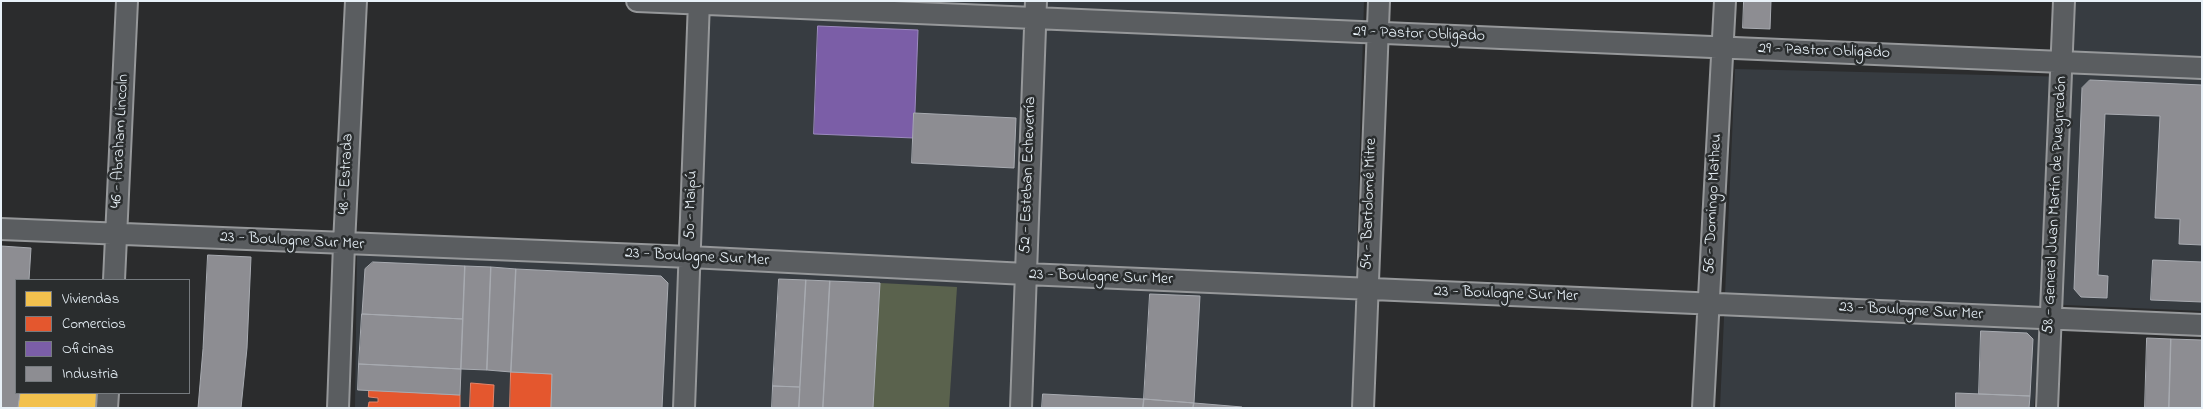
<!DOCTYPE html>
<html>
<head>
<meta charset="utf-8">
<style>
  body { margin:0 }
  #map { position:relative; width:2203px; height:409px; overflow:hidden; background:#2b2c2d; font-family:"Indie Flower",sans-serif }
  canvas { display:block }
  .frame { position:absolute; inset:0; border:2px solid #e8f1f8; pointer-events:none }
  .legend { position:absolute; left:15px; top:279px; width:175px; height:115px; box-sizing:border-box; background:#2a2d2e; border:1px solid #767b7f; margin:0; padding:6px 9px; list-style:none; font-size:15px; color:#e8f1f8 }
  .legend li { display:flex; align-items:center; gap:10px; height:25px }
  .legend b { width:25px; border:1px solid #767b7f }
</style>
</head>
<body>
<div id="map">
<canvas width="2203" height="409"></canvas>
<div class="frame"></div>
<ul class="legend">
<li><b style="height:14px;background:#f2c14e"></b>Viviendas</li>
<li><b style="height:14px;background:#e4572e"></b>Comercios</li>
<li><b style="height:14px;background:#7b5ea7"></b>Oficinas</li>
<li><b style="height:14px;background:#8d8d92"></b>Industria</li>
</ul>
</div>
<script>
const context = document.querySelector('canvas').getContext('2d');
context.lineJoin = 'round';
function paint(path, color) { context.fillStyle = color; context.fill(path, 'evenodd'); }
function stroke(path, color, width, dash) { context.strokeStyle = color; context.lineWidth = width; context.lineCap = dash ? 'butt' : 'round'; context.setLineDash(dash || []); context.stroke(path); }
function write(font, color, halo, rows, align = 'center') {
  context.font = font + ' "Indie Flower",sans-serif'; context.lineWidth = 5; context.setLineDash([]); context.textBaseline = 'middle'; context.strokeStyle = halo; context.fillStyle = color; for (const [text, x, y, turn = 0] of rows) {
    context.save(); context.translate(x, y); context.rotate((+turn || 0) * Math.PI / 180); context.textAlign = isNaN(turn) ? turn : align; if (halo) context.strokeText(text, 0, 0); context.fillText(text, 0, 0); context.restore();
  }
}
paint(new Path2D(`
  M707 1H1364L1352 408H355L357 253 695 266Z
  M2075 1H2202V311L2043 304 2034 408H1720L1735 69 2073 77Z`), '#373c41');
paint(new Path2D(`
  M880 283 957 287 949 408H873Z`), '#5a624d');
const homes = new Path2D(`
  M20 393H97L96 408H18Z`);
paint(homes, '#f2c14e');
stroke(homes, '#efcf81', 1);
const shops = new Path2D(`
  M511 372 552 374 551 408H510Z
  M471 383 494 385 493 408H470Z
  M369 390 460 395V408H368L369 402H378V398L369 397Z`);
paint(shops, '#e4572e');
stroke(shops, '#e5856b', 1);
const offices = new Path2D(`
  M818 26 918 30 914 138 814 134Z`);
paint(offices, '#7b5ea7');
stroke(offices, '#9c8abf', 1);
const industry = new Path2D(`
  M1744 1H1771L1770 29 1743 28Z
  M2090 80 2202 85V245L2179 244 2180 219 2155 218 2160 116 2105 114 2098 275 2108 276 2107 298 2081 297 2074 289 2082 88Z
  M914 113 1016 118 1014 168 912 163Z
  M1 246 31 248 29 280H16V393H20L18 408H1Z
  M208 255 251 257 247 348 241 408H198L203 349Z
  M2153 260 2202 262V302L2151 300Z
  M373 262 465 266 463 319 362 314 365 269Z
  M465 266 491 267 487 370 461 369Z
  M491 267 516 269 511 372 487 370Z
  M516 269 661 276 668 283 662 408H551L552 374 511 372Z
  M779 279 806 280 800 387 773 386Z
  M806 280 830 281 823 408H799Z
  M830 281 880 283 873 408H823Z
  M1150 294 1200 296 1194 403 1144 399Z
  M362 314 463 319 461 369 359 364Z
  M1981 331 2027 333 2033 339 2030 396 1979 394Z
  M2147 338 2171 339 2169 408H2145Z
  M2171 339 2202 340V408H2169Z
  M359 364 461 369 460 395 358 390Z
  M773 386 800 387 799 408H772Z
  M1956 393 2030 396 2029 408H1956Z
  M1043 394 1144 399 1143 408H1042Z
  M1144 399 1194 403 1193 408H1143Z
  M1194 403 1242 407V408H1193Z`);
paint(industry, '#8d8d92');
stroke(industry, '#a8abb1', 1);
const street = new Path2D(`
  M637 1 2202 68
  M1 229 690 257 1026 274 2202 325
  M114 280 127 1
  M107 408 108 393
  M338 408 344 244 356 1
  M684 408 699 1
  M1021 408 1036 1
  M1363 408 1379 1
  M1703 408 1725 1
  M2047 408 2064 1`);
stroke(street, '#96989a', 24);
stroke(street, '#5a5d60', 20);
write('16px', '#e8f1f8', '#2a2d2e', [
  ["29 - Pastor Obligado",1419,35,2],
  ["29 - Pastor Obligado",1824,52,2],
  ["46 - Abraham Lincoln",121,141,-87],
  ["48 - Estrada",347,174,-87],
  ["52 - Esteban Echeverría",1029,175,-88],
  ["54 - Bartolomé Mitre",1370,204,-88],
  ["56 - Domingo Matheu",1714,204,-87],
  ["50 - Maipú",692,205,-88],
  ["58 - General Juan Martín de Pueyrredón",2056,205,-87],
  ["23 - Boulogne Sur Mer",292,242,3],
  ["23 - Boulogne Sur Mer",697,258,3],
  ["23 - Boulogne Sur Mer",1101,278,2],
  ["23 - Boulogne Sur Mer",1506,295,2],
  ["23 - Boulogne Sur Mer",1911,312,3]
]);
</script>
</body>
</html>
